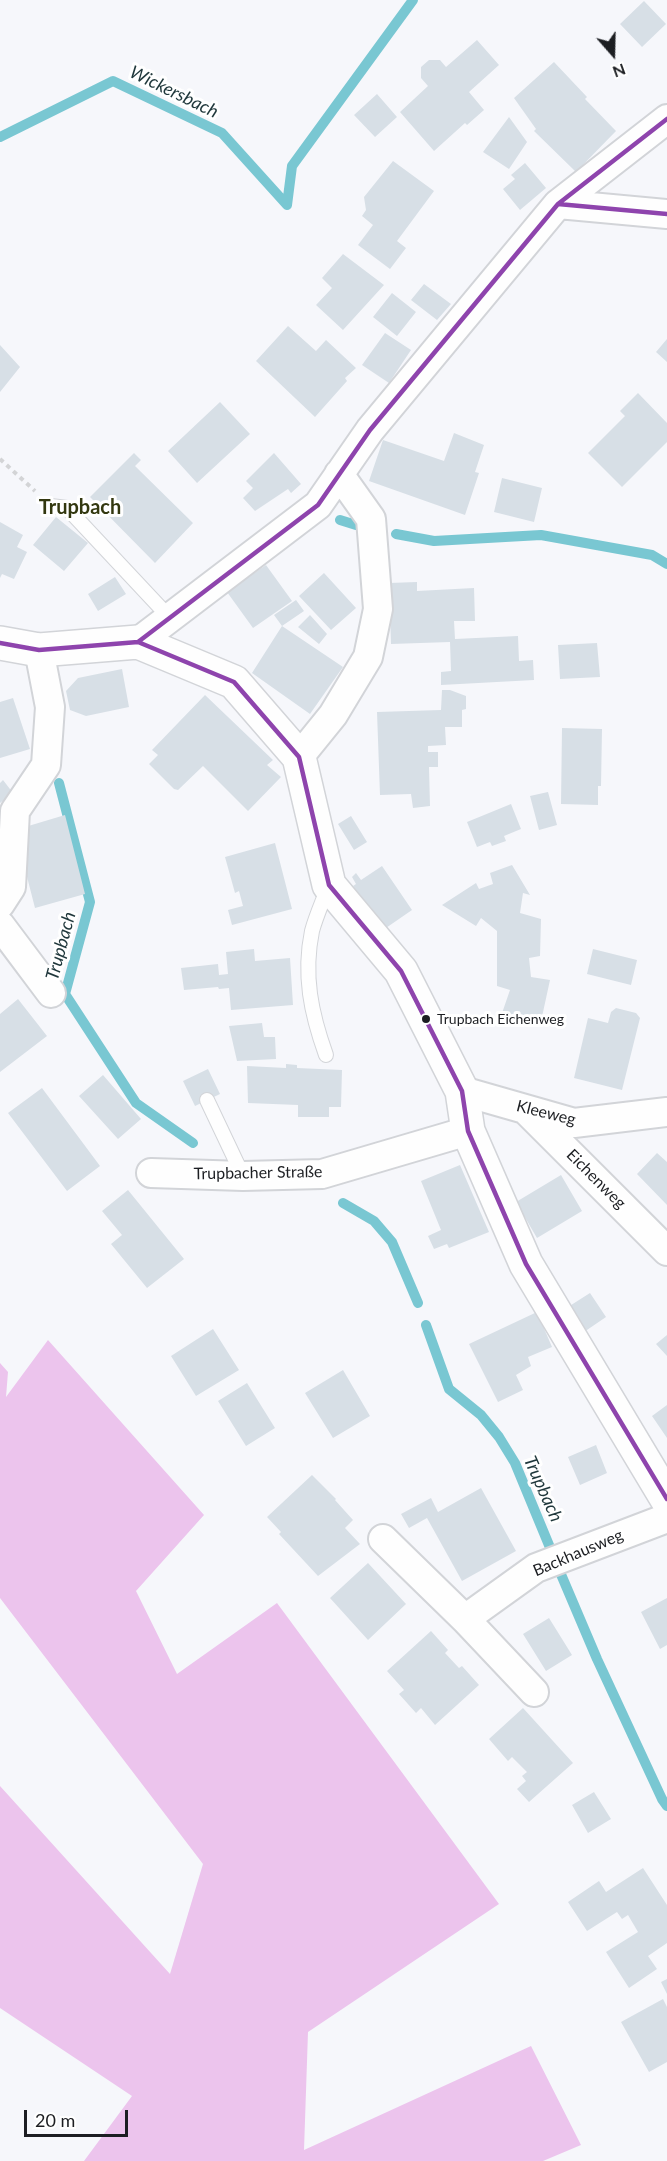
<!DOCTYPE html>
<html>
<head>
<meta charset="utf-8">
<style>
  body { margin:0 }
  #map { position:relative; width:667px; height:2161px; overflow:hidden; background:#f6f7fb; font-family:Lato,sans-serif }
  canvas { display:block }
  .north { position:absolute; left:583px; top:24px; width:60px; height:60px; -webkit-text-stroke:4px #fff; paint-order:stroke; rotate:160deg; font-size:16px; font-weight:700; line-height:24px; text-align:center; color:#1c1e22 }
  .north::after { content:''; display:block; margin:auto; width:21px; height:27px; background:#1c1e22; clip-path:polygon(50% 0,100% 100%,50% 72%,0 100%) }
  .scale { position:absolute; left:24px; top:2110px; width:104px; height:27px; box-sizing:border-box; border:3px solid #1c1e22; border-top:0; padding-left:8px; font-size:18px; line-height:21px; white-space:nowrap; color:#1c1e22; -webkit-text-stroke:4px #fff; paint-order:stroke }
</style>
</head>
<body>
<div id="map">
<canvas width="667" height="2161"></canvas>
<div class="north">N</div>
<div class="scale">20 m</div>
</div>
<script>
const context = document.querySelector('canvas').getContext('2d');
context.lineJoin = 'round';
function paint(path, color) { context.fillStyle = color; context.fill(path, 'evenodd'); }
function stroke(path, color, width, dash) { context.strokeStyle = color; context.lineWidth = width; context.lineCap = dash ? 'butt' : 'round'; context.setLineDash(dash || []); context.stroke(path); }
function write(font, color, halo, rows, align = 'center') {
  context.font = font + ' Lato,sans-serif'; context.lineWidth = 6; context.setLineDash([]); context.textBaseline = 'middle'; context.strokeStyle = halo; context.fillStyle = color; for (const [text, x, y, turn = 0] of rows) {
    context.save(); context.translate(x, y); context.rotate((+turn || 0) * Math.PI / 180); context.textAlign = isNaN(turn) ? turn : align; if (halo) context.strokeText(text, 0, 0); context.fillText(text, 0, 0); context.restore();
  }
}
paint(new Path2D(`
  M48 1340 204 1515 136 1591 177 1674 277 1603 499 1904 308 2032 304 2150 531 2046 581 2145 543 2161H84L132 2096 0 2008V1786L170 1974 203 1864 0 1598V1363L8 1372 6 1397Z`), '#ecc4ed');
stroke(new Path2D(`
  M0 137 113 81 222 133 287 205 292 166 413 0
  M340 520 356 525
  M396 534 434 541 541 535 652 555 667 564
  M59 783 90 902 65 994 136 1103 193 1143
  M343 1203 374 1221 392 1242 418 1303
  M426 1325 449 1389 481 1415 499 1437 515 1463 551 1550
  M560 1572 597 1659 662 1799 667 1806`), '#79c7d2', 10);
paint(new Path2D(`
  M644 1 666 24 642 47 620 24Z
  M477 40 499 65 469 92 484 110 467 125 465 123 434 151 400 112 428 86 421 78V67L429 60H440L446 67Z
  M554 62 587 97 585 99 616 131 576 172 534 131 536 129 514 98Z
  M377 94 397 117 375 137 354 115Z
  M509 117 527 142 509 169 483 152Z
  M393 161 434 191 397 241 406 248 390 269 358 245 373 225 362 216 366 210 364 197Z
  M525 163 546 188 520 210 503 189 515 179 511 175Z
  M343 254 384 285 343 330 316 305 332 288 322 278Z
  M424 284 451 304 437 320 411 300Z
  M392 293 416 312 397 336 373 317Z
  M288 326 316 351 326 340 356 368 345 378 347 381 315 417 256 361Z
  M385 333 411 350 389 383 362 365Z
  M667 339V362L656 352Z
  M0 345 20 367 0 392Z
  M638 393 667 423V442L622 487 588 453 625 416 620 411Z
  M220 402 250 434 197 483 168 451Z
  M454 433 484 445 475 472 479 473 465 515 369 481 383 440 444 461Z
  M134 453 141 460 135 466 193 523 155 563 90 497Z
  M274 453 301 484 291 493 288 489 255 511 243 498 253 488 246 481Z
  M502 478 542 488 534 522 494 512Z
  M56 517 88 543 64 571 33 545Z
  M0 522 23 535 17 547 27 552 14 579 2 574 0 578Z
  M266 565 292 601 253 628 227 592Z
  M324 573 356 608 331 630 299 596Z
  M115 577 126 594 98 611 88 594Z
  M417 582V591L474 588 475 621H454L455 639 518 636 519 661 533 660 534 680 441 685V672L451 671 450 642 391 644 389 583Z
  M296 600 304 611 282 626 274 615Z
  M310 615 327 634 319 644 298 627Z
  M282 626 343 667 310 714 252 673Z
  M597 643 600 677 560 679 558 645Z
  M122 669 129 707 86 716 70 710 66 691 78 678Z
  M442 690H450L466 696V709L462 710V727H445L446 745 428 746V752H438V767H429L430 806 413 808 411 794 380 795 377 712 441 710Z
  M205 695 273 760 267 765 281 777 248 811 203 766 178 790 174 789 149 764 158 755 152 750Z
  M13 698 30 749 0 758V702Z
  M562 728 602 729 601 786H598V805L561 804Z
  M3 780 13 793 0 803V783Z
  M548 792 557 825 539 830 530 796Z
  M511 804 521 829 504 836 506 841 492 846 490 842 477 847 467 822Z
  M65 815 85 894 35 908 15 830Z
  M351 816 367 842 354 850 338 824Z
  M275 843 292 909 232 925 228 910 243 906 239 891 235 893 225 857Z
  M512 865 530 895 523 893 520 913 541 919 540 956 529 958 531 977 550 980 540 1026 501 1016 510 990 497 986V931L481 918 476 926 442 905 476 883 479 889 493 884 490 873Z
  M382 866 412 910 383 930 353 886 356 884 352 877 356 873 361 880Z
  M254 949 255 961 290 958 293 1005 231 1010 229 988 219 989 218 987 184 990 181 968 218 964 219 975 228 974 226 952Z
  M593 949 637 960 631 985 587 974Z
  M18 999 47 1036 0 1072V1014Z
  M616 1008 636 1013 640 1018 622 1090 574 1078 588 1018 608 1023 611 1012Z
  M262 1023 264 1037H275L276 1059 237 1061 229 1026Z
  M286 1064 297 1065V1068L342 1070 341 1107H329V1117H298V1105L248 1103 247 1066 286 1068Z
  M208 1069 220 1094 195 1106 183 1081Z
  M103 1075 141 1119 118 1139 79 1096Z
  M42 1088 100 1166 67 1191 8 1113Z
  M657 1153 667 1162V1205L637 1174Z
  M460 1165 489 1232 449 1248 447 1244 434 1249 428 1236 441 1230 421 1181Z
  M561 1175 582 1211 537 1238 516 1202Z
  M128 1190 184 1259 147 1288 111 1244 122 1235 102 1211Z
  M590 1293 606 1317 584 1332 568 1307Z
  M537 1312 552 1347 528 1357 531 1366 516 1375 523 1390 498 1402 469 1344Z
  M213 1329 239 1370 196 1396 171 1356Z
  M667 1335V1356L656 1344Z
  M343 1370 370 1416 333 1438 305 1393Z
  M247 1383 275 1428 246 1446 218 1401Z
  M667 1405V1438L652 1416Z
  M596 1445 607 1473 580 1485 568 1457Z
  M312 1475 336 1499 335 1500 353 1520 345 1528 360 1544 318 1576 279 1534 281 1532 267 1517Z
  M481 1488 516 1551 462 1581 427 1518 409 1528 401 1514 431 1498 438 1512Z
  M368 1563 406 1604 368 1640 330 1598Z
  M667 1598V1645L660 1649 641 1612Z
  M549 1618 572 1655 546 1671 523 1634Z
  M431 1631 448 1650 445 1653 459 1668 462 1666 479 1685 435 1725 421 1708 416 1713 399 1694 404 1690 387 1671Z
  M523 1708 573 1763 529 1802 517 1789 526 1781 522 1776 527 1772 512 1757 508 1761 489 1739Z
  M594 1792 611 1819 588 1833 572 1805Z
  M643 1868 667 1905V1943L648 1956 657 1969 629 1988 606 1952 638 1932 628 1915 622 1919 617 1912 587 1931 568 1902 599 1881 606 1892Z
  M667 1979V1994L661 1982Z
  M663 1999 667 2007V2062L649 2072 621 2022Z`), '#d7dfe6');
const service = new Path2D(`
  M51 506 67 508 170 618
  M326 1055C311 1013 303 975 312 931 316 916 323 901 328 887
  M207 1100 243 1176`);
const minor = new Path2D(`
  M558 204 667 214
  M138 642 318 505 370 430 558 204 667 119
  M299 757 333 715 368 657 378 609 371 519 339 474
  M0 904 11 887 15 811 46 765 50 707 39 650
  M0 925 51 993
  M462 1091 574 1123 667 1112
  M528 1112 667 1251
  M151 1173 243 1176 322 1174 468 1131
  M383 1539 465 1619 534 1692
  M465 1619 536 1568 667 1518`);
const tertiary = new Path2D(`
  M0 643 39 650 138 642 234 682 299 757 329 885 401 971 462 1091 468 1131 526 1264 667 1499`);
stroke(service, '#d2d4d8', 16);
stroke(minor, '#d2d4d8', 32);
stroke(tertiary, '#d2d4d8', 36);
stroke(new Path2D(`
  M0 459 35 491`), '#d3d4d6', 4, [4.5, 4.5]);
stroke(service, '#fefefe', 14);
stroke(minor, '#fefefe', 28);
stroke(tertiary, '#fefefe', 33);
stroke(new Path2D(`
  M558 204 667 214
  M138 642 318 505 370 430 558 204 667 119
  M0 643 39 650 138 642 234 682 299 757 329 885 401 971 462 1091 468 1131 526 1264 667 1499`), '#8e44ad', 4.5);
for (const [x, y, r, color] of [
  [426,1019,5,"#1c1e22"]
]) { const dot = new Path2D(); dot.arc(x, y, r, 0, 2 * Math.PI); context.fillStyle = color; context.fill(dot); stroke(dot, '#fff', 2); }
write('14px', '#1c1e22', '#fff', [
  ["Trupbach Eichenweg",437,1019]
], 'left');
write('16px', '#1c1e22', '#fff', [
  ["Kleeweg",546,1113,14],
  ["Trupbacher Straße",258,1173,-1],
  ["Eichenweg",596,1179,45],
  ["Backhausweg",578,1553,-23]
]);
write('italic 18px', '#1f373b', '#fff', [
  ["Wickersbach",174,92,26],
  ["Trupbach",61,946,-75],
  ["Trupbach",543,1489,66]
]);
write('bold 20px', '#333810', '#fff', [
  ["Trupbach",80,508]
]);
</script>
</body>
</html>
